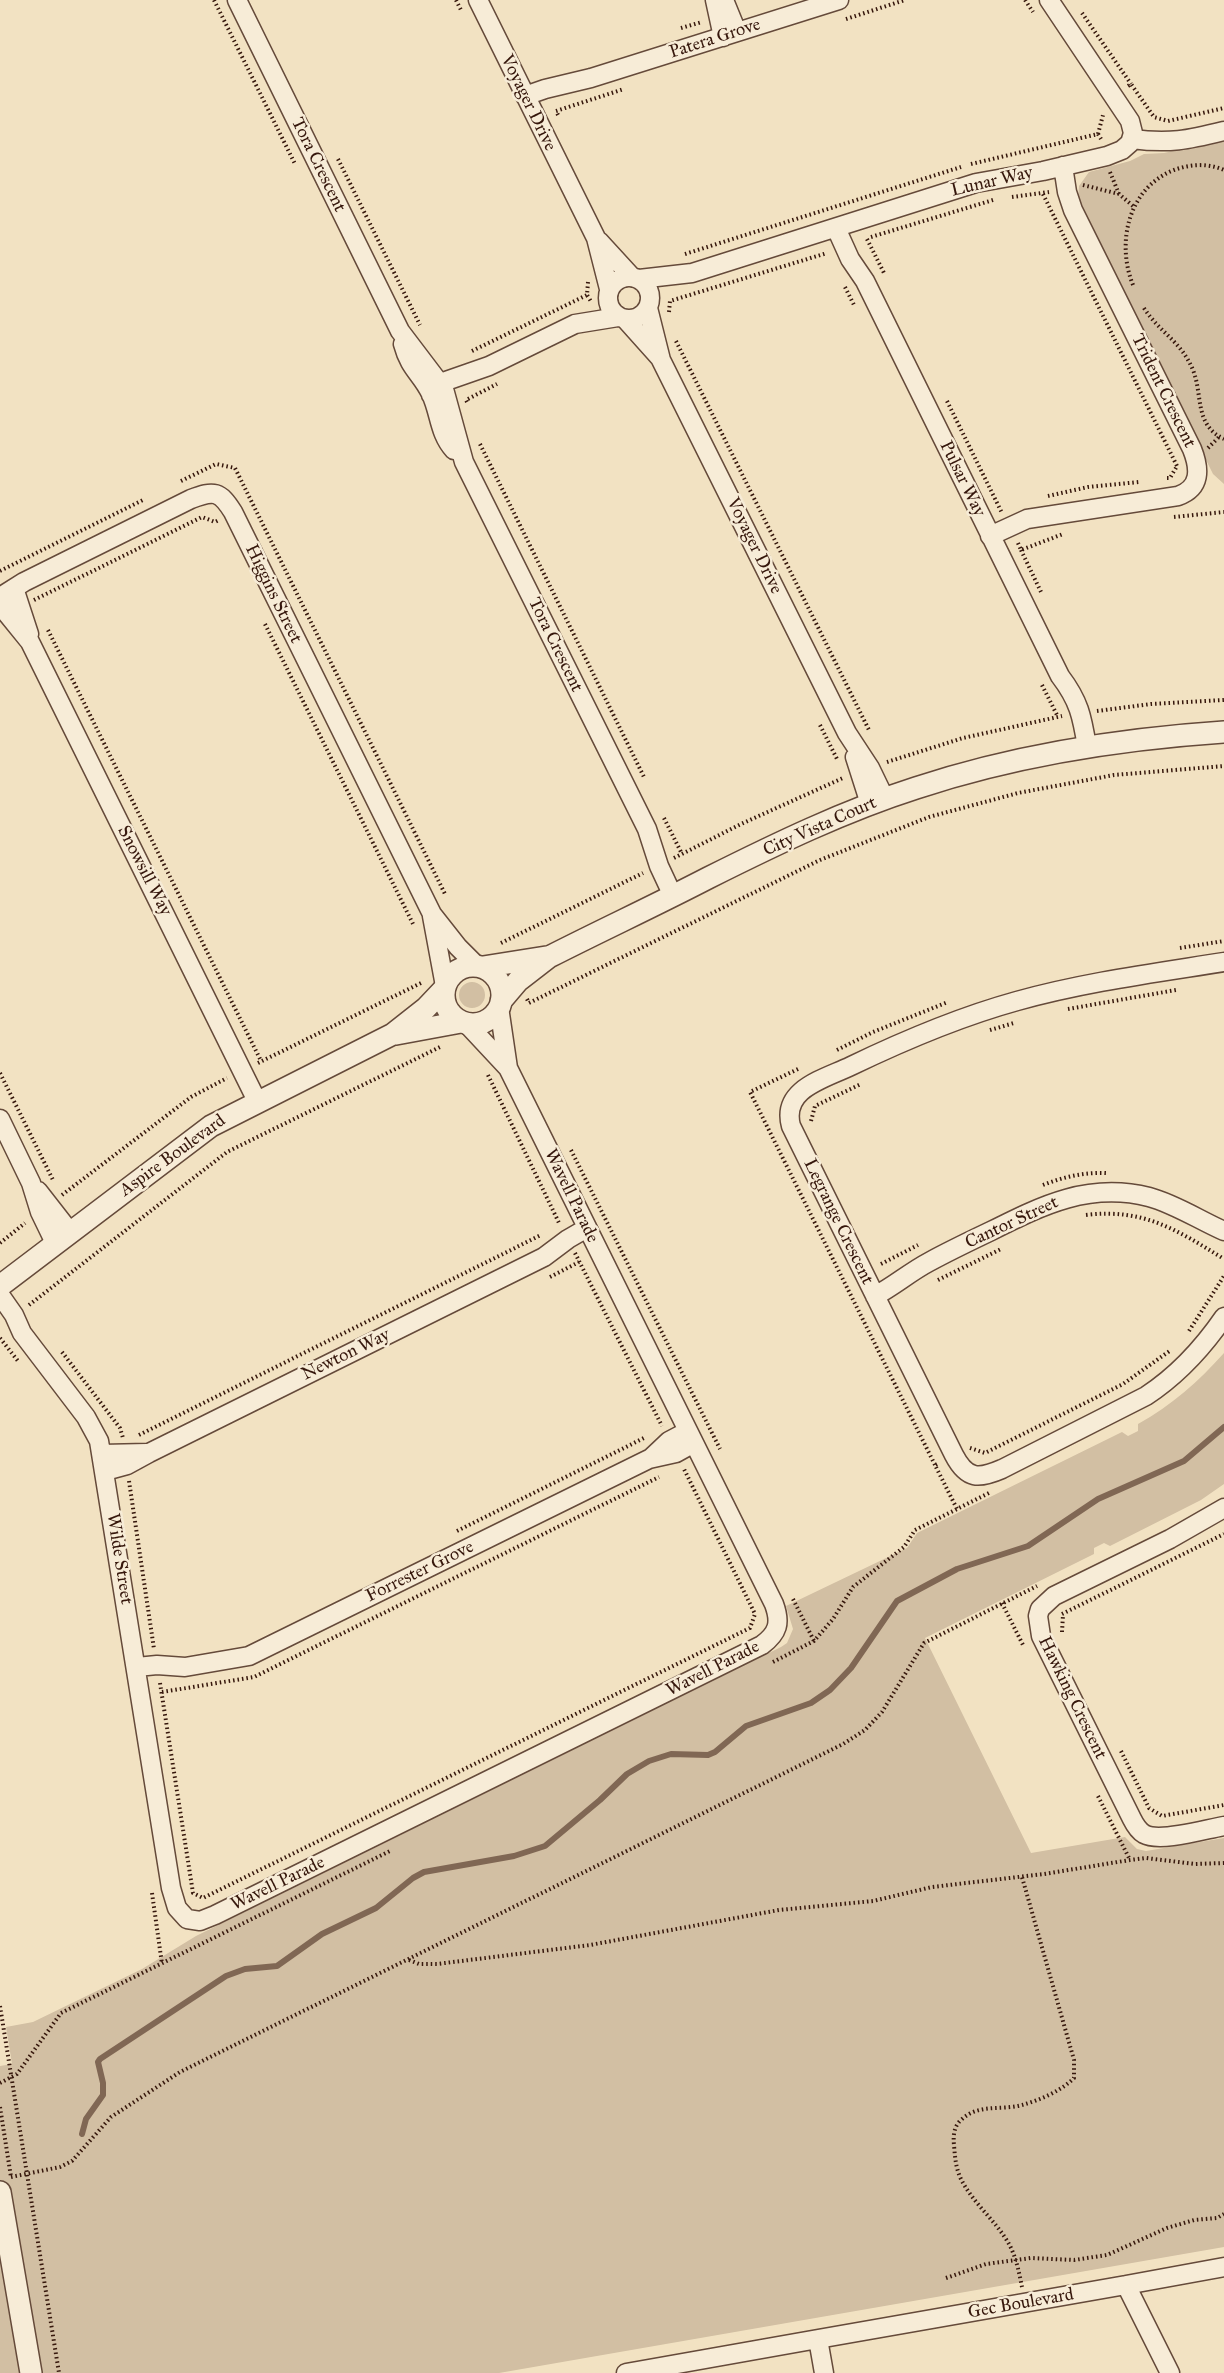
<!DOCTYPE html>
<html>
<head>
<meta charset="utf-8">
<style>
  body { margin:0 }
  canvas { display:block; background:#f2e2c2 }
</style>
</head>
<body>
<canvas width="1224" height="2373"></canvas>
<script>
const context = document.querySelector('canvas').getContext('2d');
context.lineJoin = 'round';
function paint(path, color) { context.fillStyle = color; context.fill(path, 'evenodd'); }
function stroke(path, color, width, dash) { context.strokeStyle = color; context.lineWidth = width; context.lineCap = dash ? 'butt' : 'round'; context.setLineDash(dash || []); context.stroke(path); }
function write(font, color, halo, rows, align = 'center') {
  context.font = font + ' "IM FELL Great Primer",serif'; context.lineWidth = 5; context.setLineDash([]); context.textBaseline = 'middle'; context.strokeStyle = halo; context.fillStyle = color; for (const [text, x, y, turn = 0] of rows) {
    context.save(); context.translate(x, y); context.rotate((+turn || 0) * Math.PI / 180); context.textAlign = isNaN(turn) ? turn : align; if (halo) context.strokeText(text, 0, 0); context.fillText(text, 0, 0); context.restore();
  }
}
paint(new Path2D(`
  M1224 139V484L1213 474 1081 208 1078 198 1079 186 1089 172 1130 161 1144 154 1164 153Z
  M459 995a13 13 0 1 1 26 0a13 13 0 1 1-26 0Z
  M1224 1353V1484L1201 1500 1110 1546 1104 1543 1094 1548V1554L925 1638 1031 1853 1125 1837 1137 1849 1146 1851 1224 1838V2247L499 2373H0V2066L12 2064 6 2027 33 2022 142 1969 196 1936 781 1647 787 1643 793 1629 786 1606 907 1548 917 1533 1122 1432 1128 1436 1138 1431V1424C1172 1405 1198 1382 1224 1353Z`), '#d2bfa3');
stroke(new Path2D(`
  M82 2134 86 2119 103 2095V2083L98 2062 100 2059 226 1976 245 1969 277 1966 322 1934 376 1908 413 1878 424 1872 514 1856 545 1846 600 1800 627 1774 649 1761 671 1754 708 1755 715 1752 746 1726 811 1703 830 1690 851 1668 897 1601 957 1569 1028 1546 1098 1499 1184 1461 1224 1427`), '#806754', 6);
const minor = new Path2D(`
  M237 0 400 331 444 389 464 462 647 829 659 866 673 896
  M478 0 596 238 609 289
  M715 0 723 37
  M724 0 737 32
  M525 96 545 89 591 78 839 0
  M1132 139C1169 144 1188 140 1224 131
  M836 228 850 259 865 281 1060 676C1079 701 1082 716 1087 747
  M599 241 632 277
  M608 298a21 21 0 1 1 42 0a21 21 0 1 1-42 0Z
  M639 279 692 273 976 183 1043 171 1107 156 1122 150 1130 143 1133 133 1130 121 1049 0
  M648 308 661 360 847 733 870 768 885 799
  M626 320 660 358
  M403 344C410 370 421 373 431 394 440 413 439 434 454 450
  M431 395 446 381 489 366 575 324 618 317
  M990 536 1027 519 1178 496C1201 488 1200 469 1192 449L1073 210 1067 192 1063 166
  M14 588 29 634
  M0 597 24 582 191 499C214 490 220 491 233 512L432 914 458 947 477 966
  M0 605 30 642 257 1101
  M855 757 870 804
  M432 916 445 986
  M1224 962C1155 973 1085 982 1017 1001 959 1017 905 1040 851 1066 824 1079 781 1089 791 1126L954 1455C967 1480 979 1479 1002 1469L1146 1396C1178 1375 1202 1349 1224 1317
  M499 1007 508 1068
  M0 1119 31 1183 40 1212 55 1243
  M38 1191 70 1232
  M0 1295 14 1315 22 1333 86 1417 99 1441 171 1888 177 1908 187 1919 200 1921 215 1915 762 1645C778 1633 781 1623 774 1604L508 1068 466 1023
  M875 1296C894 1286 910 1272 929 1262 949 1251 970 1241 991 1231 1043 1205 1089 1182 1149 1197 1175 1204 1199 1220 1224 1231
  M102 1454 147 1453
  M651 1458 669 1441 688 1431
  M105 1471 127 1465 149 1453 544 1257 568 1239 587 1228
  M1224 1508 1170 1539 1054 1596 1040 1609 1038 1616 1041 1636 1132 1819C1135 1825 1139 1831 1144 1834 1160 1843 1206 1829 1224 1826
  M137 1667 157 1665 185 1667 249 1656 649 1459 676 1453 694 1443
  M1126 2285 1224 2267
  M818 2339 1126 2285 1170 2373
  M626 2373 818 2339 824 2373`);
const tertiary = new Path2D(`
  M444 995a29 29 0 1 1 58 0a29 29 0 1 1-58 0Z
  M483 967 546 957
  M501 1001 518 981 549 957C602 930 656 905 708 878 776 844 844 811 916 788 1016 755 1119 739 1224 732
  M396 1034 461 1022
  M0 1286 211 1126 393 1034 426 1008 444 989
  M0 2192 31 2373`);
stroke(minor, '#654a3a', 21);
stroke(tertiary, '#654a3a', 24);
stroke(new Path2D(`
  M214 0 295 164
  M456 0 461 10
  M1025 0 1033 12
  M1082 13 1131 84
  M846 19 905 0
  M681 28 702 22
  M1128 86 1131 84 1154 117 1168 121 1224 108
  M558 115 556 111 624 89
  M1098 134 1103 115
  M338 159 420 325
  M971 164 1098 134 1101 139
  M1110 172 1119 194
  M1083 185 1119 194 1133 206
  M1043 194 1177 466 1178 465
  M1012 197 1049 192
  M871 237 993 200
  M867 239 884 273
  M685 254 961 167
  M588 282 587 295 592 303
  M1133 285C1116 243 1128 188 1174 170 1190 164 1208 163 1224 170
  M845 287 855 307
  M1144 308C1159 332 1181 341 1193 370 1203 395 1194 425 1224 439
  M669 312 670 301 827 253
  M676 341 869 730
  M472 351 587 295
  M947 401 1002 513
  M467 402 466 400 497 384
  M480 444 644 777
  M1208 448 1219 437
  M1167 478H1170L1177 466
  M181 481 216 464 235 468 445 894
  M1048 496 1088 487 1139 482
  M1174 517 1224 512
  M1018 543 1021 550 1063 534
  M1021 550 1041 592
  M0 571 145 499
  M34 600 202 517 215 522 219 520
  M265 624 413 924
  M48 630 261 1061
  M1042 685 1058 717
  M1097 711 1151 704 1224 700
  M820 725 837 759
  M887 762 963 738 1062 716
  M664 818 682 854
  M674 858 741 824 843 778
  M501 943 643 873
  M1180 948 1224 941
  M527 999 529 1003 820 860 929 817 1018 793 1114 775 1224 766
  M1068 1009 1176 990
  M990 1030 1014 1023
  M837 1050 873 1032 948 1002
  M258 1063 421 983
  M798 1069 750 1092 935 1465
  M0 1073 53 1180
  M488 1075 560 1225
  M811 1121 815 1106 861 1084
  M571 1150 720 1449
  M1043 1185C1063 1177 1085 1172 1106 1173
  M62 1195 191 1097 227 1078
  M1086 1215C1144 1208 1177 1230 1224 1259
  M0 1243 25 1223
  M575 1253 662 1426
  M881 1264 918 1245
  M550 1277 579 1262
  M938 1280 1001 1249
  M29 1305 227 1152 440 1047
  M1189 1331 1224 1276
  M0 1338 18 1361
  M62 1352 120 1428 123 1438
  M139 1435 541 1235
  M970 1448 985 1453 1123 1384 1171 1350
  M937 1464 935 1465 957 1509
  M129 1481 154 1649
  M457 1531 644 1438
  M793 1599 814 1641
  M1002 1603 1024 1647
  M1062 1614 1224 1534
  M1062 1632 1063 1615
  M773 1662 814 1641 833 1619 853 1587 904 1547 915 1530 989 1493
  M160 1683 193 1893 203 1898 750 1628 755 1614 683 1467
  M162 1692 254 1677 659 1477
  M1121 1751 1149 1808 1162 1816 1224 1805
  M1098 1796 1130 1860
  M152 1893 162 1964
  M409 1960 419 1964H437L590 1945 779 1910 873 1901 932 1887 1044 1874 1130 1860 1146 1858 1195 1864 1224 1863
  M0 2006 59 2373
  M0 2083 17 2074 61 2013 390 1851
  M0 2107 11 2177
  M11 2177 60 2167 72 2161 111 2117 180 2072 843 1744 865 1730 882 1712 924 1643 1037 1586
  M946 2278 986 2264 1031 2258 1074 2260 1107 2255 1167 2228 1194 2220 1217 2218 1224 2214
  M1022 2287C1019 2272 1016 2257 1009 2244 996 2221 974 2204 962 2181 956 2170 955 2158 954 2145 953 2136 954 2126 961 2120 979 2103 1000 2111 1022 2105 1040 2100 1061 2091 1074 2078V2060L1022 1877`), '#36170c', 4, [1.5, 3]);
stroke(minor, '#f7ecd7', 18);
stroke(tertiary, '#f7ecd7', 21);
write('18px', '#36170c', '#f7ecd7', [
  ["Patera Grove",715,39,-18],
  ["Voyager Drive",528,103,64],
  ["Tora Crescent",318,165,64],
  ["Lunar Way",992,182,-13],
  ["Trident Crescent",1163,391,64],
  ["Pulsar Way",962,479,64],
  ["Voyager Drive",754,546,64],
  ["Higgins Street",273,594,64],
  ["Tora Crescent",555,645,64],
  ["City Vista Court",820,827,-24],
  ["Snowsill Way",144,871,63],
  ["Aspire Boulevard",173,1156,-36],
  ["Wavell Parade",571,1196,64],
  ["Legrange Crescent",838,1222,64],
  ["Cantor Street",1012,1223,-25],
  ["Newton Way",346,1355,-26],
  ["Wilde Street",119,1559,81],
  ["Forrester Grove",420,1572,-26],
  ["Wavell Parade",713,1669,-27],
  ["Hawking Crescent",1072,1698,64],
  ["Wavell Parade",278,1884,-26],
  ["Gec Boulevard",1021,2304,-10]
]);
</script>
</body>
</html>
